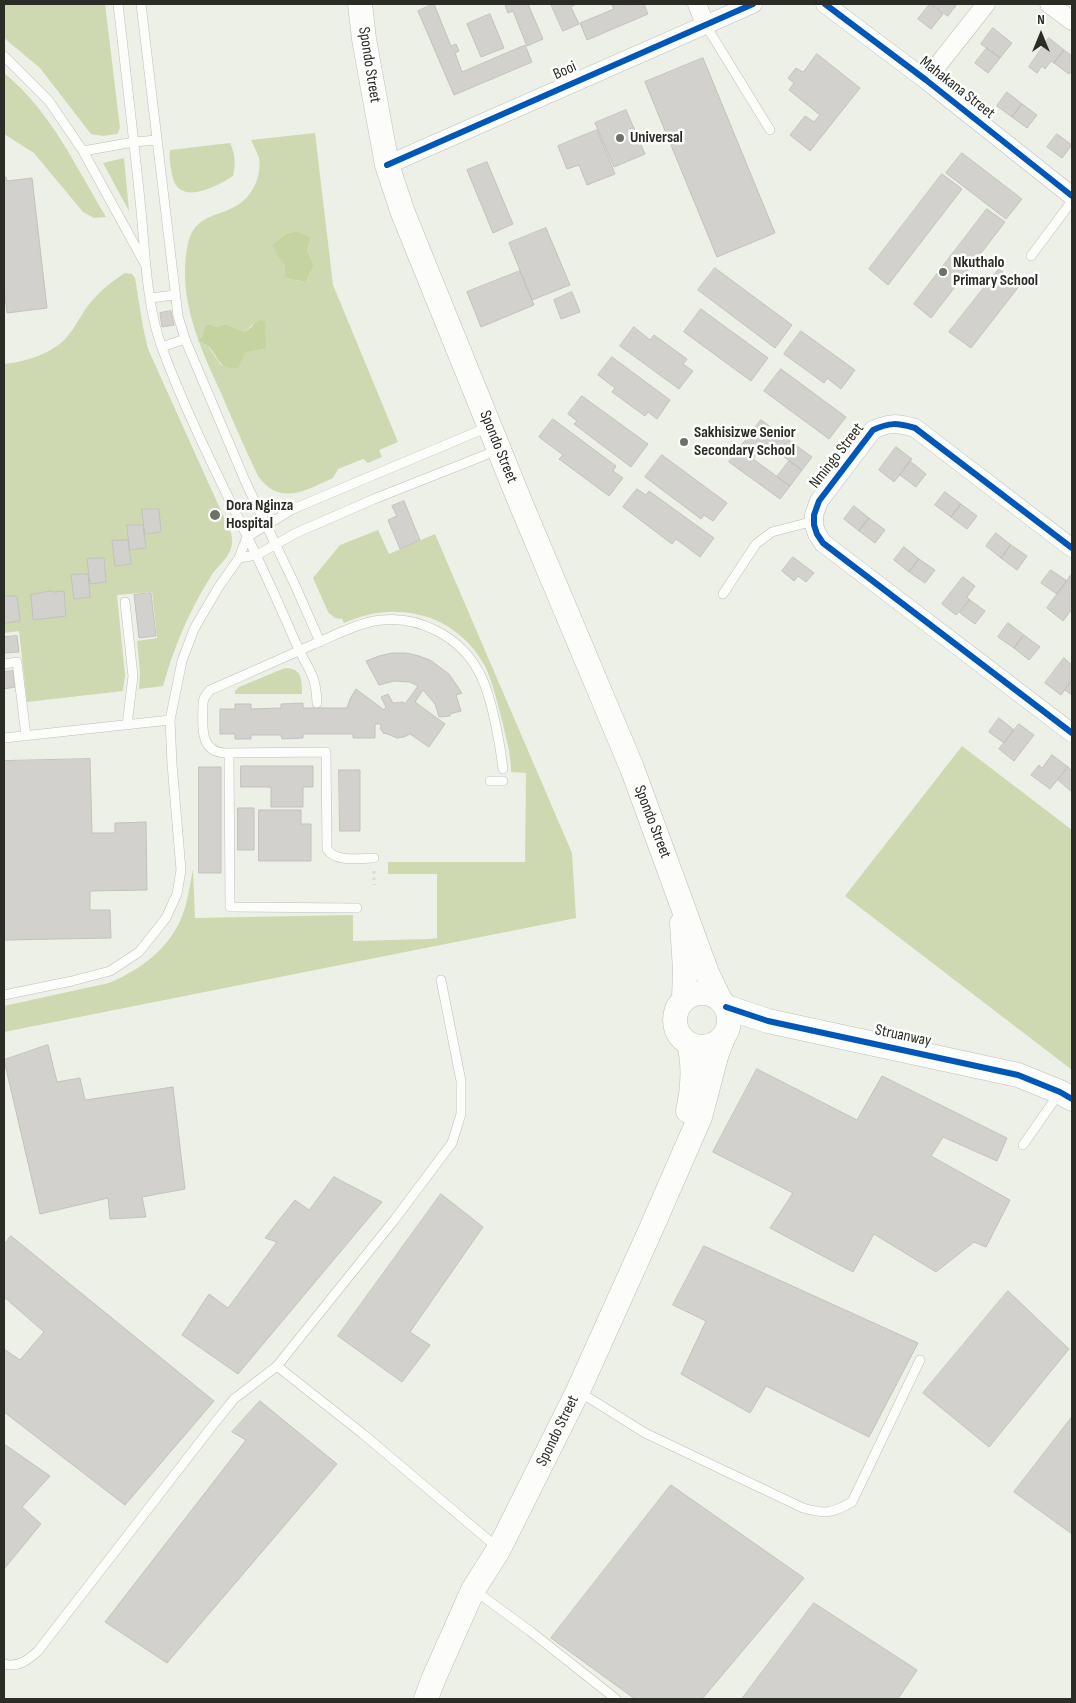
<!DOCTYPE html>
<html>
<head>
<meta charset="utf-8">
<style>
  body { margin:0 }
  #map { position:relative; width:1076px; height:1703px; overflow:hidden; background:#edf0e6; font-family:"Sofia Sans Condensed",sans-serif }
  canvas { display:block }
  .frame { position:absolute; inset:0; border:5px solid #2a2c25; pointer-events:none }
  .north { position:absolute; left:1016px; top:10px; width:50px; height:50px; -webkit-text-stroke:4px #fefefe; paint-order:stroke; rotate:0deg; font-size:14px; font-weight:700; line-height:20px; text-align:center; color:#2a2c25 }
  .north::after { content:''; display:block; margin:auto; width:18px; height:22px; background:#2a2c25; clip-path:polygon(50% 0,100% 100%,50% 72%,0 100%) }
</style>
</head>
<body>
<div id="map">
<canvas width="1076" height="1703"></canvas>
<div class="frame"></div>
<div class="north">N</div>
</div>
<script>
const context = document.querySelector('canvas').getContext('2d');
context.lineJoin = 'round';
function paint(path, color) { context.fillStyle = color; context.fill(path, 'evenodd'); }
function stroke(path, color, width, dash) { context.strokeStyle = color; context.lineWidth = width; context.lineCap = dash ? 'butt' : 'round'; context.setLineDash(dash || []); context.stroke(path); }
function write(font, color, halo, rows, align = 'center') {
  context.font = font + ' "Sofia Sans Condensed",sans-serif'; context.lineWidth = 5; context.setLineDash([]); context.textBaseline = 'middle'; context.strokeStyle = halo; context.fillStyle = color; for (const [text, x, y, turn = 0] of rows) {
    context.save(); context.translate(x, y); context.rotate((+turn || 0) * Math.PI / 180); context.textAlign = isNaN(turn) ? turn : align; if (halo) context.strokeText(text, 0, 0); context.fillText(text, 0, 0); context.restore();
  }
}
paint(new Path2D(`
  M4 4H105L120 128 117 134 103 136 91 134 40 68 4 38Z
  M4 73C50 110 76 167 106 217L94 218 83 212 34 153 4 134Z
  M315 133 333 285 398 442 379 450 382 457 368 463 363 459 338 469 333 478C306 490 280 507 258 476 245 449 233 421 221 393 200 347 178 300 187 248 193 215 212 219 236 206 252 197 262 177 259 158 257 152 254 146 251 140ZM297 231 311 237 307 251 314 265 306 282 285 278 287 233ZM209 324 217 327 226 324 245 332 253 324 246 352 238 367 221 365 208 346 198 341 202 336 205 325Z
  M230 143C235 154 236 164 233 176 215 188 177 207 172 174 170 165 169 158 170 150Z
  M124 158 129 211 103 163Z
  M125 273 132 274 135 278 143 327 148 349 231 533C236 554 222 560 211 576 189 611 174 647 163 686L139 689 140 673 137 641 157 638 152 592 117 595 125 675 123 691 27 702 19 631 4 633V364C25 362 51 354 66 338 76 327 81 314 90 303 100 291 112 281 125 273Z
  M378 530 389 554 435 534 572 853 576 918 4 1032V1006L109 983C142 969 170 948 183 914 188 900 190 884 193 869L195 918 353 915V941L429 939 437 938V874H388V862H525L526 773 511 772C511 754 506 738 502 720 497 702 493 683 485 666 456 613 396 599 344 623L342 619 335 618 328 612 313 578 340 545Z
  M285 668C302 668 302 680 302 694H235V691L239 687Z
  M962 746 1072 830V1070L845 896Z`), '#ced9b1');
paint(new Path2D(`
  M297 231 311 237 307 251 314 265 306 282 285 278V265L278 256 273 245 287 233Z
  M260 320 265 322 266 348 246 352 238 368C218 369 220 359 209 347 206 344 201 343 198 341L202 336 205 325 209 324 217 327 226 324 245 332Z`), '#c5d3a1');
const building = new Path2D(`
  M434 4 451 46 456 44 459 51 455 53 462 72 525 45 532 62 454 95 418 11Z
  M508 4H528L543 39 527 46 513 11 508 13 505 5Z
  M551 4H576L571 7 579 24 563 31Z
  M615 4H623L624 5 644 4 648 14 587 40 580 23 614 9 612 5Z
  M930 4 943 14 931 29 918 19Z
  M932 4H957L948 16Z
  M490 14 504 48 481 57 467 24Z
  M993 28 1012 43 1000 58 981 44Z
  M1049 38 1064 50 1054 63 1051 61 1045 69 1042 66 1037 73 1029 67Z
  M987 48 1000 58 988 73 975 63Z
  M1064 50 1072 56V71L1069 74 1054 63Z
  M817 54 860 88 810 151 790 135 805 116 814 122 820 115 789 90 794 83 788 78 796 68 803 72Z
  M703 58 775 233 717 257 645 82Z
  M1007 92 1022 104 1012 117 997 106Z
  M1022 104 1037 115 1027 128 1012 117Z
  M626 110 645 154 614 167 595 123Z
  M597 130 615 174 587 185 579 165 567 169 558 146Z
  M1057 134 1072 145 1062 158 1047 147Z
  M962 153 1022 199 1006 219 946 173Z
  M487 162 513 224 493 233 467 170Z
  M942 174 962 189 888 285 869 269Z
  M4 177H6L7 181 32 178 47 308 7 313 4 287Z
  M987 209 1005 222 931 318 914 304Z
  M546 228 570 285 532 300 509 243Z
  M715 268 792 325 775 348 698 290Z
  M999 269 1020 285 971 348 949 332Z
  M520 271 534 305 481 327 467 292Z
  M572 292 580 312 561 319 554 300Z
  M701 309 768 358 751 381 684 332Z
  M171 311 174 325 162 327 160 313Z
  M634 327 650 340 654 335 687 359 683 364 693 371 679 389 620 346Z
  M801 331 855 370 841 389 827 378 824 383 784 354Z
  M612 357 670 400 657 419 648 412 645 416 612 392 615 388 598 375Z
  M781 369 846 417 829 439 764 391Z
  M582 396 648 444 631 467 574 424 577 421 568 414Z
  M553 419 616 466 613 471 623 478 609 496 559 459 563 455 539 437Z
  M761 420 812 457 802 470 765 443 753 459 790 486 780 499 729 462Z
  M896 447 912 459 894 482 879 470Z
  M662 455 727 503 713 521 704 515 701 519 645 477Z
  M789 461 802 470 790 486 777 477Z
  M910 461 926 474 916 487 900 475Z
  M637 489 646 495 649 491 714 538 700 557 676 539 672 544 623 507Z
  M945 492 961 504 951 517 935 505Z
  M404 501 420 540 400 549 388 520 397 516 392 506Z
  M961 504 977 516 967 529 951 517Z
  M854 506 869 518 859 531 844 519Z
  M142 509H159L161 532 145 534Z
  M869 518 885 530 875 543 859 531Z
  M127 525H143L146 548 130 550Z
  M996 533 1011 545 1001 558 986 546Z
  M128 540 131 564 115 566 112 541Z
  M1011 545 1027 556 1017 570 1001 558Z
  M904 547 919 559 909 572 894 560Z
  M793 557 814 573 806 582 798 576 794 581 782 571Z
  M95 558H104L106 582 90 584 87 559Z
  M919 559 935 570 925 583 909 572Z
  M1051 570 1067 581 1057 594 1041 583Z
  M79 574H88L90 597 74 599 71 575Z
  M1071 575 1072 609 1063 621 1047 608Z
  M963 577 975 586 967 597 970 600 956 615 942 604Z
  M51 591 54 592 64 591 66 616 33 620 31 595Z
  M151 593 156 636 139 638 134 595Z
  M4 596H17L20 621 4 623Z
  M970 600 985 611 975 624 960 613Z
  M1008 623 1024 635 1014 648 998 637Z
  M1024 635 1040 647 1029 660 1014 648Z
  M17 636 19 652 4 653V637Z
  M392 653H406L419 656 430 660 449 674 462 693 456 695 461 711 450 714V716L439 717 435 704 423 690 415 702 445 724 429 747 410 734 404 737 397 738 385 733 384 734 380 728 381 726V724H375V738H353V734H303V738L282 739 281 735H251V739H235V734H220V709H235V704H251V709L281 708V704L303 703V708H347L350 699 356 689 384 710 386 707 381 697 388 694 393 703 403 702 405 704 418 686 410 682 394 681 379 685 366 661 379 656Z
  M1064 658 1072 665V680L1061 695 1045 683Z
  M13 671 15 687 4 689V672Z
  M1072 680V695L1065 690Z
  M999 718 1014 730 1004 743 989 732Z
  M1019 724 1034 735 1014 761 999 749Z
  M1052 755 1068 767 1050 789 1031 775 1039 765 1042 768Z
  M90 759 92 833H115V823L146 822 147 890 90 891V910H110L111 938 4 940V761Z
  M241 766H313V787H303V807H271V787H241Z
  M199 767H221V873H199Z
  M1068 767 1072 771V792L1058 780Z
  M339 770H360V831H340Z
  M238 808H254V850H238Z
  M259 810H301V824H311V861H259Z
  M48 1045 57 1082 80 1078 85 1100 173 1087 185 1189 142 1197 146 1217 110 1219 108 1198 40 1214 4 1060Z
  M757 1069 857 1120 882 1076 1007 1138 997 1161 943 1137 931 1156 1010 1200 986 1247 974 1242 936 1272 874 1234 853 1272 770 1228 793 1193 713 1152Z
  M334 1177 382 1202 238 1374 182 1335 209 1294 228 1308 277 1242 265 1238 295 1200 309 1210Z
  M441 1194 483 1227 410 1332 430 1345 402 1382 338 1336Z
  M11 1236 214 1401 125 1505 4 1412V1349L20 1360 44 1332 4 1297V1245Z
  M704 1246 918 1343 869 1437 766 1386 750 1413 681 1374 706 1321 673 1305Z
  M1008 1291 1069 1349 989 1447 923 1393Z
  M260 1401 337 1464 167 1663 105 1622 246 1440 232 1432Z
  M1072 1417V1534L1014 1492Z
  M4 1444 50 1476 22 1507 41 1524 4 1569Z
  M671 1485 804 1578 702 1699H635L551 1638Z
  M814 1603 917 1670 898 1699H742Z`);
paint(building, '#d3d1cd');
stroke(building, '#c3c1bd', 1);
const lane = new Path2D(`
  M118 4C126 73 134 141 141 210 145 253 147 308 162 348 196 440 245 526 284 616 289 627 294 639 299 650 311 673 316 677 317 703
  M141 4 178 316 185 339 246 483 295 585 320 642
  M705 24 770 130
  M4 56 49 101 83 151 144 262
  M83 151 134 142 157 140
  M1031 256 1072 201
  M151 298 175 295
  M162 347 185 339
  M239 558 257 555 296 533 374 499 498 450
  M723 594 756 544 772 532 814 521
  M125 602 133 676 127 725
  M4 664 17 662 26 736
  M4 738 170 720
  M229 753 230 907 357 908
  M490 781H503
  M374 858C360 858 336 863 327 849L326 752 225 753C198 752 203 723 203 703L204 698 210 690C244 675 279 660 314 644 333 636 354 625 374 621 418 613 462 637 481 676 492 699 500 743 503 769
  M4 995 72 981 110 971 139 952 166 918 177 894 181 870 172 764 170 720 182 661 194 629 218 588 239 558 247 537 293 509 488 427
  M1023 1145 1060 1092
  M277 1366 363 1434 499 1549
  M578 1391 645 1433 803 1508C825 1514 831 1514 852 1502L920 1360
  M474 1590 530 1631 616 1699
  M4 1664C18 1668 28 1660 38 1651L213 1425 234 1399 277 1366 395 1219 452 1143 461 1114V1081L441 980`);
const street = new Path2D(`
  M697 4 705 24
  M825 4 926 80 1072 196
  M1049 4 1072 21
  M926 80 986 4
  M387 165 753 4
  M1072 548 915 428C897 423 890 422 873 430L819 501 814 515V525L817 534 823 543 1072 733`);
const secondary = new Path2D(`
  M360 4 364 39 387 165 403 213 521 504 632 768 707 973 719 998
  M682 923 685 970 684 999
  M675 1020a27 27 0 1 1 54 0a27 27 0 1 1-54 0Z
  M726 1007 768 1021 1018 1075 1060 1092 1072 1099
  M688 1111C693 1088 695 1067 689 1044
  M426 1699 433 1680 473 1590 499 1549 578 1391 651 1229 700 1117 717 1053 723 1038`);
stroke(lane, '#bdbfb7', 10);
stroke(street, '#bdbfb7', 19);
stroke(secondary, '#bdbfb7', 25);
stroke(new Path2D(`
  M374 871V885`), '#d9d9d7', 3, [2.5, 4]);
stroke(lane, '#fcfdfb', 9);
stroke(street, '#fcfdfb', 18);
stroke(secondary, '#fcfdfb', 24);
stroke(new Path2D(`
  M825 4 926 80 1072 196
  M387 165 753 4
  M1072 548 915 428C897 423 890 422 873 430L819 501 814 515V525L817 534 823 543 1072 733
  M726 1007 768 1021 1018 1075 1060 1092 1072 1099`), '#0057b8', 6);
for (const [x, y, r, color] of [
  [620,138,5,"#6e7169"],
  [943,272,5,"#6e7169"],
  [684,442,5,"#6e7169"],
  [215,515,6,"#6e7169"]
]) { const dot = new Path2D(); dot.arc(x, y, r, 0, 2 * Math.PI); context.fillStyle = color; context.fill(dot); stroke(dot, '#fefefe', 2); }
write('16px', '#2a2c25', '#fefefe', [
  ["Spondo Street",369,65,81],
  ["Booi",565,71,-24],
  ["Mahakana Street",957,88,38],
  ["Spondo Street",498,447,68],
  ["Nmingo Street",837,456,-52],
  ["Spondo Street",652,822,69],
  ["Struanway",903,1036,12],
  ["Spondo Street",558,1431,-64]
]);
write('bold 16px', '#2a2c25', '#fefefe', [
  ["Universal",630,138],
  ["Nkuthalo",953,263],
  ["Primary School",953,281],
  ["Sakhisizwe Senior",694,433],
  ["Secondary School",694,451],
  ["Dora Nginza",226,506],
  ["Hospital",226,524]
], 'left');
</script>
</body>
</html>
